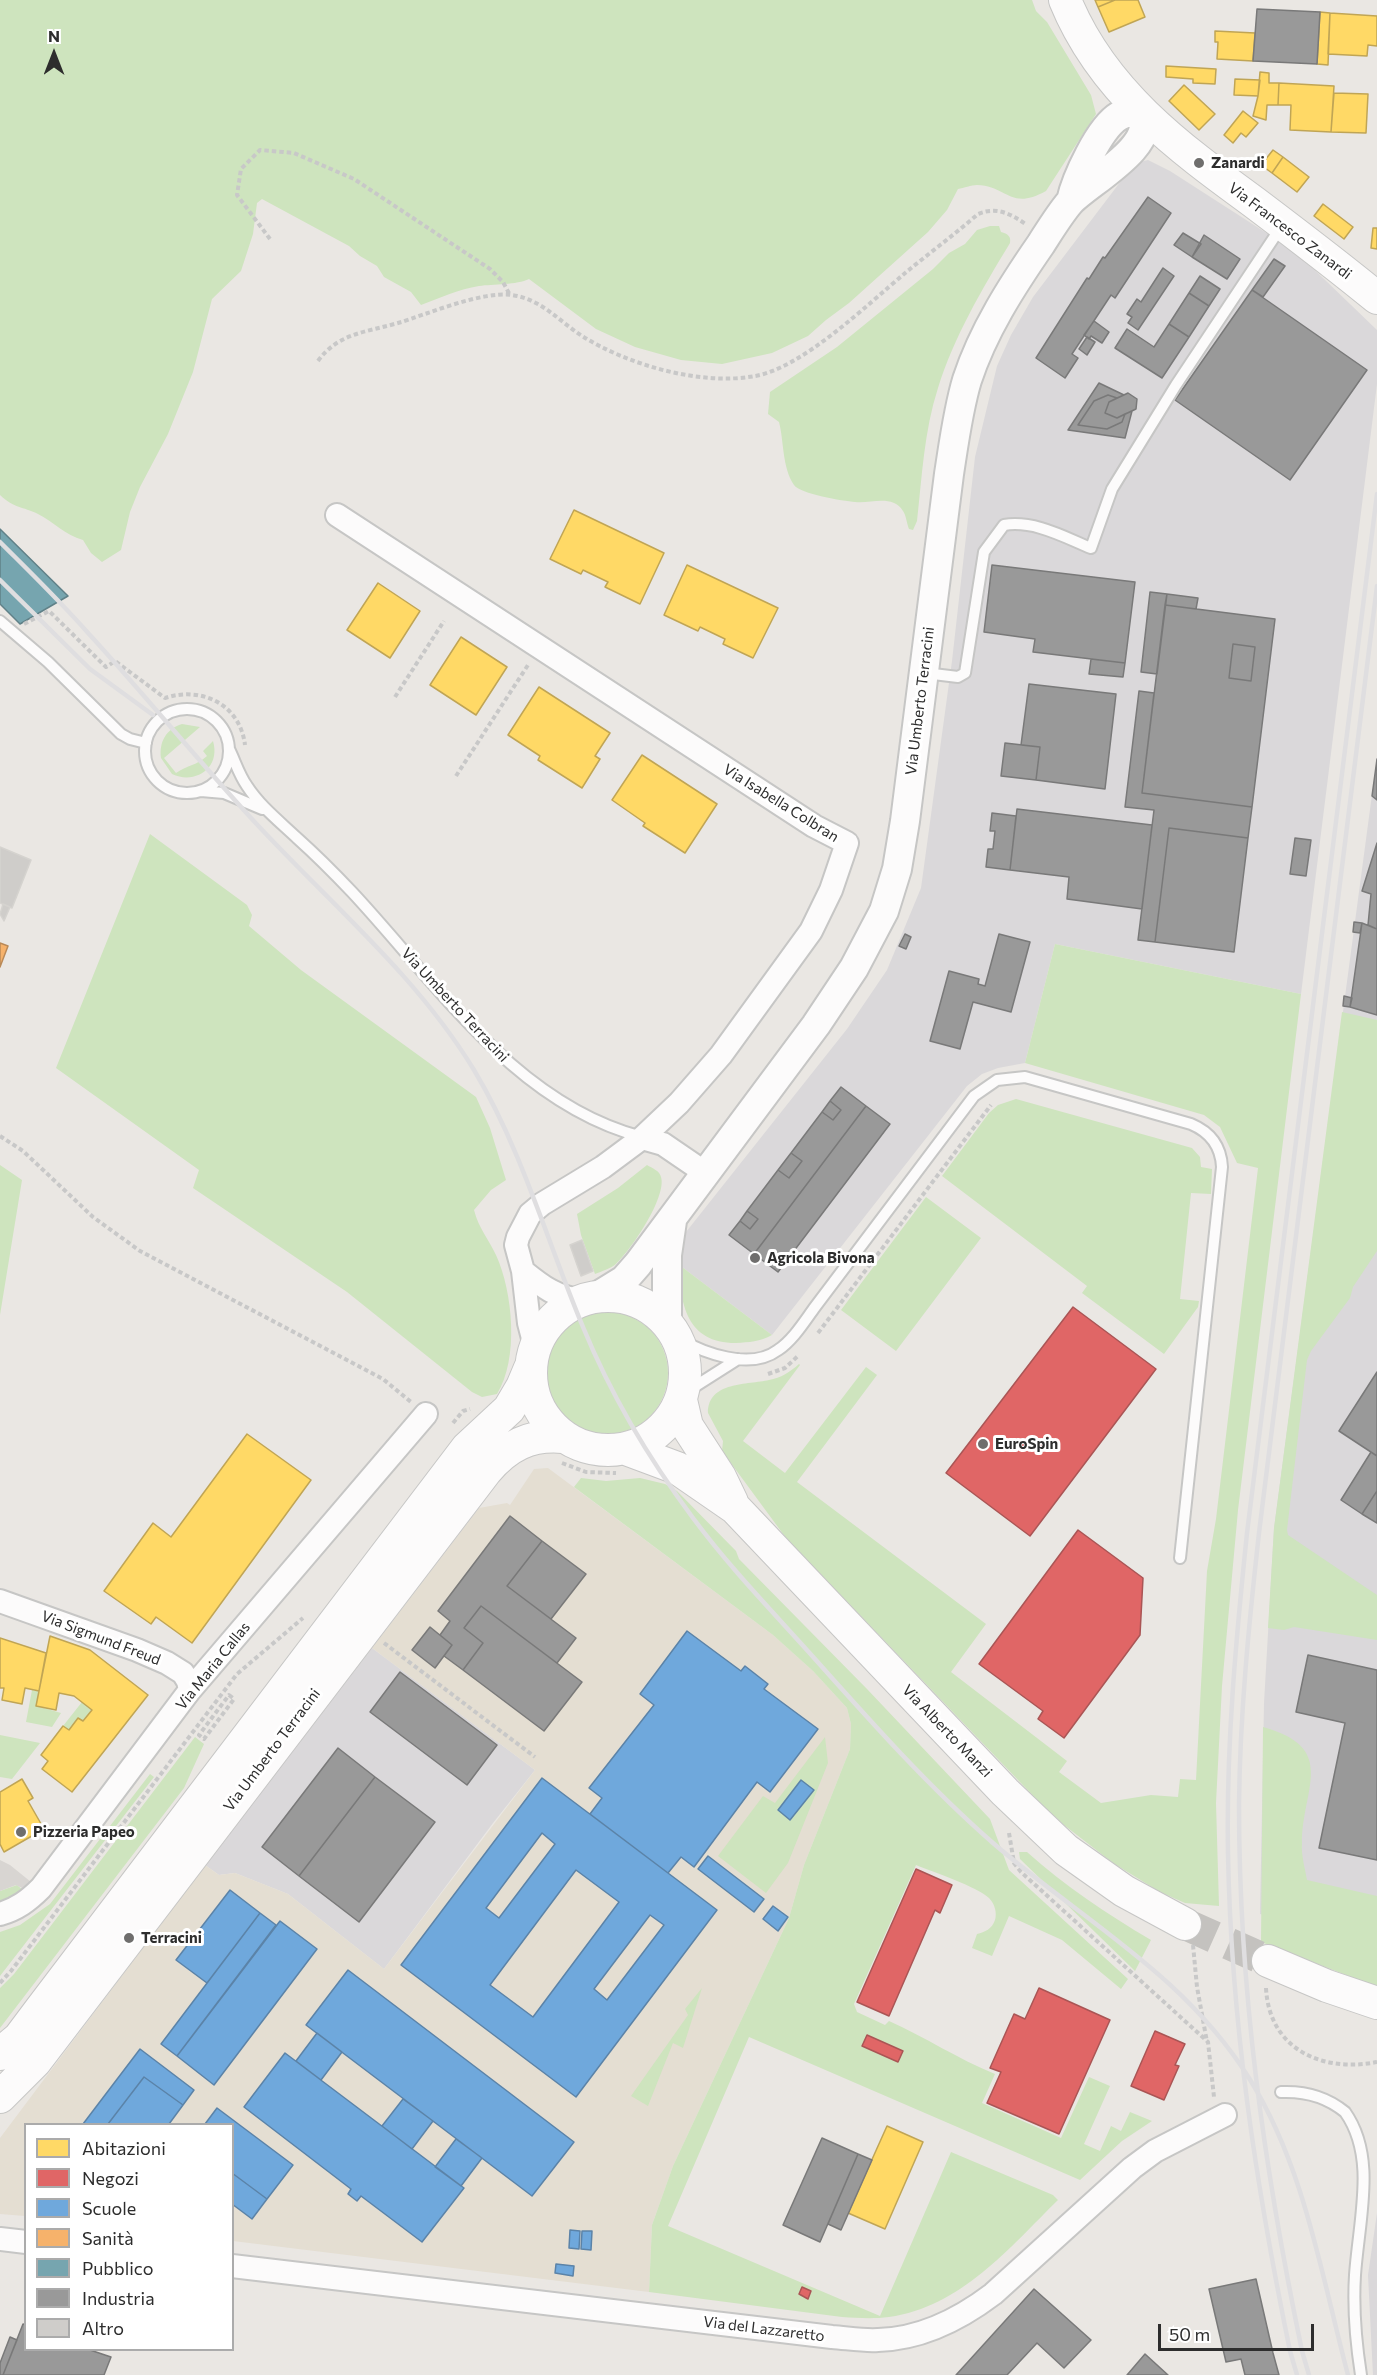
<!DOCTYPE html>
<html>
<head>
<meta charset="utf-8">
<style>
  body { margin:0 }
  #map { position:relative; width:1377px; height:2375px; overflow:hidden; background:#eae7e3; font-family:Commissioner,sans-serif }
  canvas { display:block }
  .legend { position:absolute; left:24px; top:2123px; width:210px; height:228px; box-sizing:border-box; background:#fff; border:2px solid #ababab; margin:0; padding:8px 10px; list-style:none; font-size:18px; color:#2d2d2d }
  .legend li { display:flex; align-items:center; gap:12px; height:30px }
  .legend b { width:30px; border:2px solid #ababab }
  .north { position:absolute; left:24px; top:24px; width:60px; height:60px; -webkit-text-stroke:4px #fff; paint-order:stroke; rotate:0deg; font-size:16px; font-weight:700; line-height:24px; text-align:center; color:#2d2d2d }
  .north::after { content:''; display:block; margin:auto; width:21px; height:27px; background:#2d2d2d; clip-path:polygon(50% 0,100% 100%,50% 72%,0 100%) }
  .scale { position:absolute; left:1158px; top:2324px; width:156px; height:27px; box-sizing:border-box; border:3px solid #2d2d2d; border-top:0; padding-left:8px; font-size:18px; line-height:21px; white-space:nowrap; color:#2d2d2d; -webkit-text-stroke:4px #fff; paint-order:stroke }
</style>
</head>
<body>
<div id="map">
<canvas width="1377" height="2375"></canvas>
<ul class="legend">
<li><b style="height:16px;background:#ffd966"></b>Abitazioni</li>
<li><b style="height:16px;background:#e06666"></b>Negozi</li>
<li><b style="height:16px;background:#6fa8dc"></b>Scuole</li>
<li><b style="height:16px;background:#f6b26b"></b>Sanità</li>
<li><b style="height:16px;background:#76a5af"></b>Pubblico</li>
<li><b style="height:16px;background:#999"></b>Industria</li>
<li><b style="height:16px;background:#cfcdca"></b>Altro</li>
</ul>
<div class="north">N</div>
<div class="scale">50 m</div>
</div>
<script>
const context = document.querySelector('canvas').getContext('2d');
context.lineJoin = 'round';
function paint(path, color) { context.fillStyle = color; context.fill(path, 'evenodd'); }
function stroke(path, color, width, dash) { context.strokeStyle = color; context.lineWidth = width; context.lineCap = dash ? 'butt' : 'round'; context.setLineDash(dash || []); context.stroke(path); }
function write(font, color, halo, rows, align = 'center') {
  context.font = font + ' Commissioner,sans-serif'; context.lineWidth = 6; context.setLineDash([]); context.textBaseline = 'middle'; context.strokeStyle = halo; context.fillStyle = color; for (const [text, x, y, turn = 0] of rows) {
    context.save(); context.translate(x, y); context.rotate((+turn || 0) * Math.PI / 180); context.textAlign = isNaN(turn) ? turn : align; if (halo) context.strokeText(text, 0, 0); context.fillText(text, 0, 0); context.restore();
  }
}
paint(new Path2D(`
  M1148 160 1170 171 1296 252 1377 330V384L1301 994 1055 944 1025 1063 998 1068 982 1074 967 1086 772 1335 678 1264 680 1248 686 1232 847 1029 887 970 921 888 952 661 975 457 997 366 1011 335 1033 297 1127 173 1140 162Z
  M1377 757V1941L1260 1914 1264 1703 1274 1528Z
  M372 1648 535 1770 493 1823 384 1969 288 1894 235 1873 219 1875 205 1865Z
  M1377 2213V2375H1373L1368 2275Z`), '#dad8da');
paint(new Path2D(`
  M548 1468 773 1635 813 1671 847 1708 851 1724 850 1749 804 1865 789 1918 673 2166 652 2225 649 2292 233 2241 232 2124H26L25 2216 0 2214V2138L205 1865 219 1875 235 1873 288 1894 384 1969 535 1770 372 1648 479 1508 507 1503 510 1505 534 1469Z`), '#e4ded2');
paint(new Path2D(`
  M0 0H1032L1036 11 1047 22 1091 95 1096 114 1046 191C1010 211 1008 186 977 185 971 185 964 188 958 189L947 210 928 232 849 303 826 320 808 336 772 353 722 364 681 360 635 347 596 329 529 279C517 285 493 284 479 286 459 289 440 298 421 305L411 292 384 277 377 266 360 256 349 246 262 199 257 203 253 234 241 271 212 299 193 372 168 434 140 487 130 512 121 550 102 562 91 553 83 540C65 535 54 522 38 514 22 506 15 509 0 495Z
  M990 226H999L1001 232C1008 234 1011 236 1010 243 982 289 954 337 938 388 924 431 922 477 917 521L913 530 909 529C907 524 906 515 903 511 892 494 871 504 855 502 843 501 800 494 794 485 782 467 784 441 779 422L768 414 770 392 837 347 933 269 949 253 965 244 977 230Z
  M182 724 200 727 164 758 176 773C187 765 196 766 207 756L203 751 213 741C221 768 195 785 172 774L161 758C159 742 166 729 182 724Z
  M150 834 247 905 252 915 249 926 301 970 476 1097 490 1128 506 1180 491 1190 474 1210C479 1229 488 1238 496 1255 513 1292 519 1359 497 1394L482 1397 472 1392 347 1292 193 1188 199 1170 56 1068Z
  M1055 944 1301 994 1238 1510 1222 1686 1216 1803 1219 1906 1185 1903 1160 1892 1113 1863 1064 1825 1041 1804 786 1538 722 1451 723 1441 708 1413C708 1381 748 1385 769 1380 781 1378 790 1372 799 1364L800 1365 743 1441 785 1473 866 1367 877 1375 797 1482 986 1624 951 1672 1067 1761 1059 1772 1101 1803 1151 1795 1178 1797 1180 1779 1196 1780 1207 1571 1216 1519 1258 1168 1237 1163 1220 1127 1204 1115 1025 1063Z
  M1342 1012 1377 1020V1251L1353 1287 1350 1298 1311 1351 1307 1360 1287 1530 1288 1535 1377 1595V1640L1294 1627 1284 1630 1268 1628 1274 1528Z
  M1016 1099 1192 1148 1200 1157 1201 1167 1212 1169 1211 1194 1191 1193 1180 1299 1199 1301 1198 1307 1164 1354 1082 1293 1087 1286 942 1176 989 1113 998 1105Z
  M0 1165 22 1180 0 1315Z
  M647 1165C652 1168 660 1171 661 1177 667 1197 631 1250 616 1264 610 1269 602 1271 595 1274L581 1235 577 1214 618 1188Z
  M926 1197 981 1238 896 1351 841 1310Z
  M678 1264 772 1335C760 1342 749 1342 736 1343 686 1343 681 1304 678 1264Z
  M546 1373a61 61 0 1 1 122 0a61 61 0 1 1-122 0Z
  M581 1478 606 1481 640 1478 665 1484 677 1491 736 1551 739 1559 867 1689 990 1819 1009 1870 1128 1979 1121 1989 1062 1940 1009 1916 992 1956 972 1948 977 1934C985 1932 992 1929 995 1920 997 1913 995 1904 989 1898 978 1887 933 1872 916 1865L854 2004 857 2012 885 2025 889 2021C925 2037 958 2059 995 2074L982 2103 1061 2138 1089 2077 1110 2086 1084 2144 1100 2151 1111 2126 1121 2131 1130 2112 1152 2121 1122 2141 1080 2180 749 2037 668 2226 880 2316 951 2152 1053 2195 1058 2200C1009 2248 961 2307 889 2317 873 2319 858 2318 842 2317L649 2292 652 2225 673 2166 789 1918 804 1865 850 1749 851 1724 847 1708 813 1671 773 1635 574 1487Z
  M32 1690 39 1691 37 1706 61 1713 52 1727 26 1722Z
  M82 1702 92 1710 83 1721 78 1718 69 1730 63 1726Z
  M1263 1727C1339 1748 1302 1789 1302 1843 1301 1855 1305 1868 1307 1880L1377 1896V1987L1261 1942Z
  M0 1735 40 1743 12 1779 0 1777Z
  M195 1737 204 1744 184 1788 0 2028V1988L14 1974Z
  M825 1737 828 1763 788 1863 766 1893 718 1856 763 1796 775 1803Z
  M150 1774 154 1777 0 1976V1932L20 1925 50 1904Z
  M1019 1852H1027C1065 1886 1107 1914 1151 1940L1135 1971 1020 1859Z
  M17 1885 24 1891 0 1904V1891Z
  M702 1988 683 2048 673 2043 648 2106 631 2096 688 2015 685 2009Z`), '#cee4be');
paint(new Path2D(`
  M0 1860 10 1865 31 1882 24 1889 16 1885 0 1891Z`), '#d8d5d2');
const homes = new Path2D(`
  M1095 0H1115L1098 7Z
  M1115 0H1138L1145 17 1109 32 1098 7Z
  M1320 12 1330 13 1328 65 1317 64Z
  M1330 13 1377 16V46L1368 45 1367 56 1328 54Z
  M1215 31 1255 33 1253 61 1217 59 1218 42H1215Z
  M1166 66 1216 69 1215 84 1193 83V79L1166 77Z
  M1260 72 1269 73V83H1279L1278 105H1267L1266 120 1253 116 1258 96Z
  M1235 79 1260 80 1258 96 1234 95Z
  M1279 83 1334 86 1331 132 1290 130 1291 105H1278Z
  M1184 85 1215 114 1199 130 1169 101Z
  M1334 93 1368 94 1366 133 1331 132Z
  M1243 111 1258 123 1246 137 1241 133 1233 143 1224 135Z
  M1273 150 1283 157 1272 173 1261 165Z
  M1283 157 1309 177 1297 192 1272 173Z
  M1323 204 1353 227 1344 239 1314 216Z
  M1373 228H1377V249L1371 248Z
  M574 510 664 553 640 604 605 587 608 582 583 570 581 574 550 559Z
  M687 565 778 608 753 658 723 644 725 639 700 627 698 631 664 615Z
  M378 583 420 611 390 658 347 630Z
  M461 637 507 667 476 715 430 685Z
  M539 687 610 733 595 756 600 759 582 788 538 760 540 756 508 735Z
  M642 755 717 804 685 853 643 826 645 823 612 800Z
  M247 1434 311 1480 192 1643 156 1617 151 1624 104 1591 153 1523 171 1537Z
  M50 1636 90 1650 148 1695 72 1792 42 1769 48 1761 41 1755 63 1726 69 1730 78 1718 83 1721 92 1710 74 1696 59 1693 56 1710 36 1706Z
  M0 1638 46 1653 39 1691 25 1688 22 1704 2 1700 4 1688H0Z
  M22 1779 33 1798 28 1801 44 1829 4 1852 0 1844V1792Z
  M887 2126 923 2142 885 2229 848 2213Z`);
paint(homes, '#ffd966');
stroke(homes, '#c0a555', 1.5);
const shops = new Path2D(`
  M1073 1307 1156 1369 1030 1536 946 1473Z
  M1078 1530 1143 1578 1140 1635 1064 1738 1038 1719 1043 1711 979 1664Z
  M916 1869 952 1885 940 1913 935 1910 889 2016 857 2002Z
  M1039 1988 1110 2020 1059 2134 987 2103 1001 2072 990 2068 1014 2014 1025 2019Z
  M1155 2031 1185 2044 1175 2065 1179 2066 1164 2100 1131 2086Z
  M867 2035 903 2051 898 2062 862 2046Z
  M802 2287 811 2291 808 2299 799 2294Z`);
paint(shops, '#e06666');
stroke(shops, '#a55', 1.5);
const schools = new Path2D(`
  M687 1631 741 1671 745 1666 768 1684 764 1689 818 1729 770 1792 757 1782 694 1867 681 1857 668 1873 590 1814 602 1798 589 1788 654 1705 640 1694Z
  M542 1778 717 1910 576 2097 401 1965ZM542 1833 555 1844 499 1918 486 1908ZM576 1870 619 1902 533 2017 490 1985ZM650 1915 664 1925 607 2000 594 1989Z
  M801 1780 814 1790 790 1820 778 1810Z
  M708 1856 764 1899 754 1912 698 1869Z
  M230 1890 260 1913 207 1983 176 1960Z
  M773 1906 788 1917 778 1931 763 1919Z
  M260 1913 276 1925 177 2056 161 2044Z
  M280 1921 317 1949 214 2085 177 2056Z
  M348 1970 574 2142 532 2196 306 2025Z
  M317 2033 342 2052 321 2080 296 2061Z
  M140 2049 194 2090 183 2105 144 2077 108 2124H83Z
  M285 2053 464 2188 422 2242 361 2196 357 2201 348 2194 351 2189 244 2107Z
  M144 2077 183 2105 169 2124H108Z
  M403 2099 433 2121 412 2149 382 2126Z
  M217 2108 293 2165 267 2199 232 2173V2124H205Z
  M456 2139 482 2158 461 2186 435 2167Z
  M232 2173 267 2199 252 2219 232 2204Z
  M570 2230 580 2231 579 2249 569 2248Z
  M582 2231H592L591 2250 581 2249Z
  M556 2264 574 2266 573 2276 555 2273Z`);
paint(schools, '#6fa8dc');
stroke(schools, '#5b83a8', 1.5);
const health = new Path2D(`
  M0 943 8 946 0 967Z`);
paint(health, '#f6b26b');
stroke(health, '#ba8a58', 1.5);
const public = new Path2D(`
  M0 529 68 596 20 624 0 604Z`);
paint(public, '#76a5af');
stroke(public, '#608188', 1.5);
const industry = new Path2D(`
  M1257 9 1320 12 1317 64 1253 61Z
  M1148 197 1171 213 1115 298 1111 295 1072 354 1078 358 1065 378 1036 358 1087 278 1089 279 1103 257 1105 258Z
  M1183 233 1201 244 1192 257 1174 245Z
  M1204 235 1240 259 1227 279 1192 257Z
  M1274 259 1285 266 1263 297 1252 290Z
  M1163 268 1174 276 1138 330 1128 323 1132 317 1127 314 1137 299 1141 302Z
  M1200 276 1220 289 1209 306 1189 293Z
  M1252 290 1367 370 1290 480 1175 400Z
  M1189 293 1209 306 1189 337 1169 324Z
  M1094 321 1109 332 1102 343 1091 336 1089 339 1084 335Z
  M1169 324 1189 337 1162 378 1115 348 1127 329 1154 347Z
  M1087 337 1095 342 1087 355 1079 349Z
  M1099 383 1124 395 1117 398 1108 395 1094 401 1078 425 1107 429 1122 422 1125 414 1132 411 1125 438 1068 430Z
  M1128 393 1137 399 1136 409 1117 418 1105 413 1109 402Z
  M1108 395 1117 398 1109 402 1105 413 1117 418 1125 414 1122 422 1107 429 1078 425 1094 401Z
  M992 565 1135 582 1125 663 1033 652 1035 639 984 632Z
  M1150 592 1167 594 1157 674 1141 672Z
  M1167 594 1198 598 1196 609 1165 605Z
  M1165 605 1275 619 1252 807 1142 793ZM1233 644 1255 647 1251 681 1229 678Z
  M1233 644 1255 647 1251 681 1229 678Z
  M1091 659 1125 663 1123 677 1089 674Z
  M1029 684 1116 694 1105 789 1036 780 1040 747 1021 745Z
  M1139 691 1154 693 1142 793 1252 807 1248 838 1169 828 1155 942 1138 940 1154 810 1125 807Z
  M1005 743 1040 747 1036 780 1001 776Z
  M1377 759V800L1372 796Z
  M1017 809 1152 825 1142 909 1067 899 1069 877 1010 870Z
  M992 813 1016 816 1010 870 986 867 988 849H993L995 831H990Z
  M1169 828 1248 838 1234 952 1155 942Z
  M1295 838 1311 840 1306 876 1290 874Z
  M1377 843V929L1368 925 1371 894 1362 891Z
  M1354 922 1362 923 1360 933 1353 932Z
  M1362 923 1377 929V1015L1350 1007Z
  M905 934 911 937 906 949 899 946Z
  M999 934 1030 942 1011 1012 973 1002 960 1049 930 1041 949 971 979 979 978 984 985 986Z
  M1344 996 1352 998 1350 1007 1343 1006Z
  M841 1087 866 1106 754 1254 729 1235 740 1221 750 1229 758 1219 747 1211 778 1170 789 1178 802 1161 791 1153 822 1112 833 1120 841 1110 830 1101Z
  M830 1101 841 1110 833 1120 822 1112Z
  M866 1106 890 1124 778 1272 754 1254Z
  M791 1153 802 1161 789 1178 778 1170Z
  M747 1211 758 1219 750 1229 740 1221Z
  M1377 1372V1456L1339 1431Z
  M1371 1452 1377 1456V1491L1362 1514 1341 1500Z
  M1377 1491V1523L1362 1514Z
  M510 1516 542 1541 507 1586 576 1638 557 1663 481 1606 464 1628 483 1643 463 1670 444 1656 452 1645 440 1635 450 1621 438 1611Z
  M542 1541 586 1574 551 1619 507 1586Z
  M481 1606 582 1682 544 1731 463 1670 483 1643 464 1628Z
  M430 1627 452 1645 435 1668 412 1650Z
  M1308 1655 1377 1670V1860L1319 1848 1345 1723 1296 1712Z
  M400 1672 497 1745 467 1785 370 1712Z
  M338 1748 375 1777 299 1876 262 1847Z
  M375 1777 435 1822 359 1922 299 1876Z
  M822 2138 858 2154 820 2242 783 2225Z
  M858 2154 872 2160 841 2230 828 2224Z
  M1256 2279 1273 2353 1279 2375H1245L1241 2359 1226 2362 1209 2289Z
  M1034 2289 1091 2340 1064 2368 1037 2343 1007 2375H956Z
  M23 2324 26 2325V2350H90L111 2357 104 2375H3Z
  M10 2337 17 2340 3 2375H0V2363Z
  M1145 2354 1168 2375H1127Z`);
paint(industry, '#999');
stroke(industry, '#797979', 1.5);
const building = new Path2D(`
  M0 847 31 860 12 908 0 903Z
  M3 904 10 907 4 921 0 914Z
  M582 1240 593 1271 581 1276 570 1245Z`);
paint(building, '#cfcdca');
stroke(building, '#d5d3cf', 1.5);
stroke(new Path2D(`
  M1185 1924 1268 1961`), '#c4c2bf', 32, [32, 16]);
const service = new Path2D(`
  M0 621 48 662 121 734 130 739 146 743
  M925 673 958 677 965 673 984 552 1004 525C1034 520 1064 537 1091 548L1112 489 1176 385 1281 227
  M145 751a42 42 0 1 1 84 0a42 42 0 1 1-84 0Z
  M229 749C235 761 239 775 247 786 260 806 279 821 297 838 316 855 334 873 352 892 437 983 515 1104 642 1137
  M201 791 224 793 262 809
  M677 1338C704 1353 750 1371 778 1350 793 1340 804 1322 815 1307L974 1096 997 1080 1025 1077 1191 1124C1210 1132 1221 1146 1222 1167L1180 1558
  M683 1394 738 1359
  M1281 2092C1304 2091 1327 2097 1345 2112 1377 2157 1359 2218 1355 2275 1353 2307 1356 2343 1361 2375`);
const minor = new Path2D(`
  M337 515 814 826 847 843 831 890 811 931 721 1055 679 1103 642 1138 603 1167 542 1204 530 1214 518 1237 516 1245 523 1271 529 1323 535 1346
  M642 1138 663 1144 704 1172
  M523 1271C544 1288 555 1296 581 1301
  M0 1601 137 1650 167 1663 183 1673 188 1681 190 1690
  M0 1914C17 1909 28 1901 41 1888L190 1690 426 1414
  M0 2239 26 2242
  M232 2266 832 2337C847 2338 863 2341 878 2340 921 2339 960 2319 993 2294L1132 2168 1155 2151 1225 2115`);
const tertiary = new Path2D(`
  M598 1296 624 1280 638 1264 816 1025 854 968 884 911 897 869 905 821 949 474C954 442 958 410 967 380 983 331 1012 286 1041 244 1050 230 1059 215 1070 202 1087 183 1160 145 1141 114 1133 112 1126 112 1119 116 1099 128 1076 179 1071 201
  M667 1322V1255L672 1221`);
const secondary = new Path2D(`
  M1065 0C1102 91 1178 147 1255 203 1296 234 1337 265 1377 298
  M531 1373a77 77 0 1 1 154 0a77 77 0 1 1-154 0Z
  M681 1400 687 1426 720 1477 732 1502
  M626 1449 677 1468 735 1508 1005 1792 1066 1850 1124 1891 1185 1924
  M1268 1961 1327 1986 1377 2003
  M0 2054 19 2038 40 2010 467 1448 509 1409 522 1387 530 1368
  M0 2097 35 2062 486 1471C507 1446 530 1434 563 1437`);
stroke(service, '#c6c6c5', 14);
stroke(minor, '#c6c6c5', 26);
stroke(tertiary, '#c6c6c5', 32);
stroke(secondary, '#c6c6c5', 34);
stroke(new Path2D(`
  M270 239 237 195 241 169 260 150 294 153 354 179 490 269 503 282 510 295
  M318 361C338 333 367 332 398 323 428 314 481 291 512 295 541 299 559 321 582 336 628 365 701 386 755 376 802 368 867 305 904 274 928 254 954 235 978 214 997 206 1011 214 1027 225
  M24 624 49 611 106 667 115 661 165 698C201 686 240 704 245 745
  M395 697 444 621
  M456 776 528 665
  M0 1136 23 1151 93 1217 140 1251 383 1379 411 1402
  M818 1333 991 1105
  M768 1374 785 1368 799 1355
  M453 1423 463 1411 470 1409
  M562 1463 586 1472 616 1473
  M384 1643 535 1757
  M229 1695 234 1699 204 1739 199 1735Z
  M1009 1833 1014 1863 1021 1872 1208 2042 1214 2097
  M1193 1945 1197 1987 1207 2042
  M0 1983 11 1971 237 1674 303 1618
  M1266 1988C1269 2049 1322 2073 1377 2062`), '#c8c8c8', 4, [4.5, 3]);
stroke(service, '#fcfbfb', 10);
stroke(minor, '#fcfbfb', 22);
stroke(tertiary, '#fcfbfb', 28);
stroke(secondary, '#fcfbfb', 32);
stroke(new Path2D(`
  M0 542C30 572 61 602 89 634 144 694 196 758 251 818 327 901 415 973 474 1070 522 1150 547 1241 583 1327 611 1395 649 1459 693 1518 730 1568 774 1613 815 1659 872 1723 929 1787 993 1843 1083 1921 1184 1974 1249 2078 1305 2168 1321 2274 1348 2375
  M0 580 90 669 153 715
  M1297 2375 1290 2351C1256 2186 1231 2022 1228 1853 1226 1746 1236 1639 1247 1533L1377 494
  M1309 2375 1302 2351C1264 2168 1239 1992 1239 1804 1240 1713 1249 1623 1259 1533L1377 586`), '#dfdee0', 4.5);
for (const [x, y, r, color] of [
  [1199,163,6,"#6f6e6d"],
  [755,1258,6,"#6f6e6d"],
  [983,1444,6,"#6f6e6d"],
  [21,1832,6,"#6f6e6d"],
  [129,1938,6,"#6f6e6d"]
]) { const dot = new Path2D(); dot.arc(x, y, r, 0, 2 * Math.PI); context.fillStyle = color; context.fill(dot); stroke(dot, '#fff', 2); }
write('bold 15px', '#2d2d2d', '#fff', [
  ["Zanardi",1211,163],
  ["Agricola Bivona",767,1258],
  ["EuroSpin",995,1444],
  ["Pizzeria Papeo",33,1832],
  ["Terracini",141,1938]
], 'left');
write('15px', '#2d2d2d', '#fff', [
  ["Via Francesco Zanardi",1290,231,37],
  ["Via Umberto Terracini",920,701,-83],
  ["Via Isabella Colbran",781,803,32],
  ["Via Umberto Terracini",455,1005,47],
  ["Via Sigmund Freud",101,1638,21],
  ["Via Maria Callas",213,1666,-51],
  ["Via Alberto Manzi",947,1731,46],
  ["Via Umberto Terracini",272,1750,-53],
  ["Via del Lazzaretto",764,2329,7]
]);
</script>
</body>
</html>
